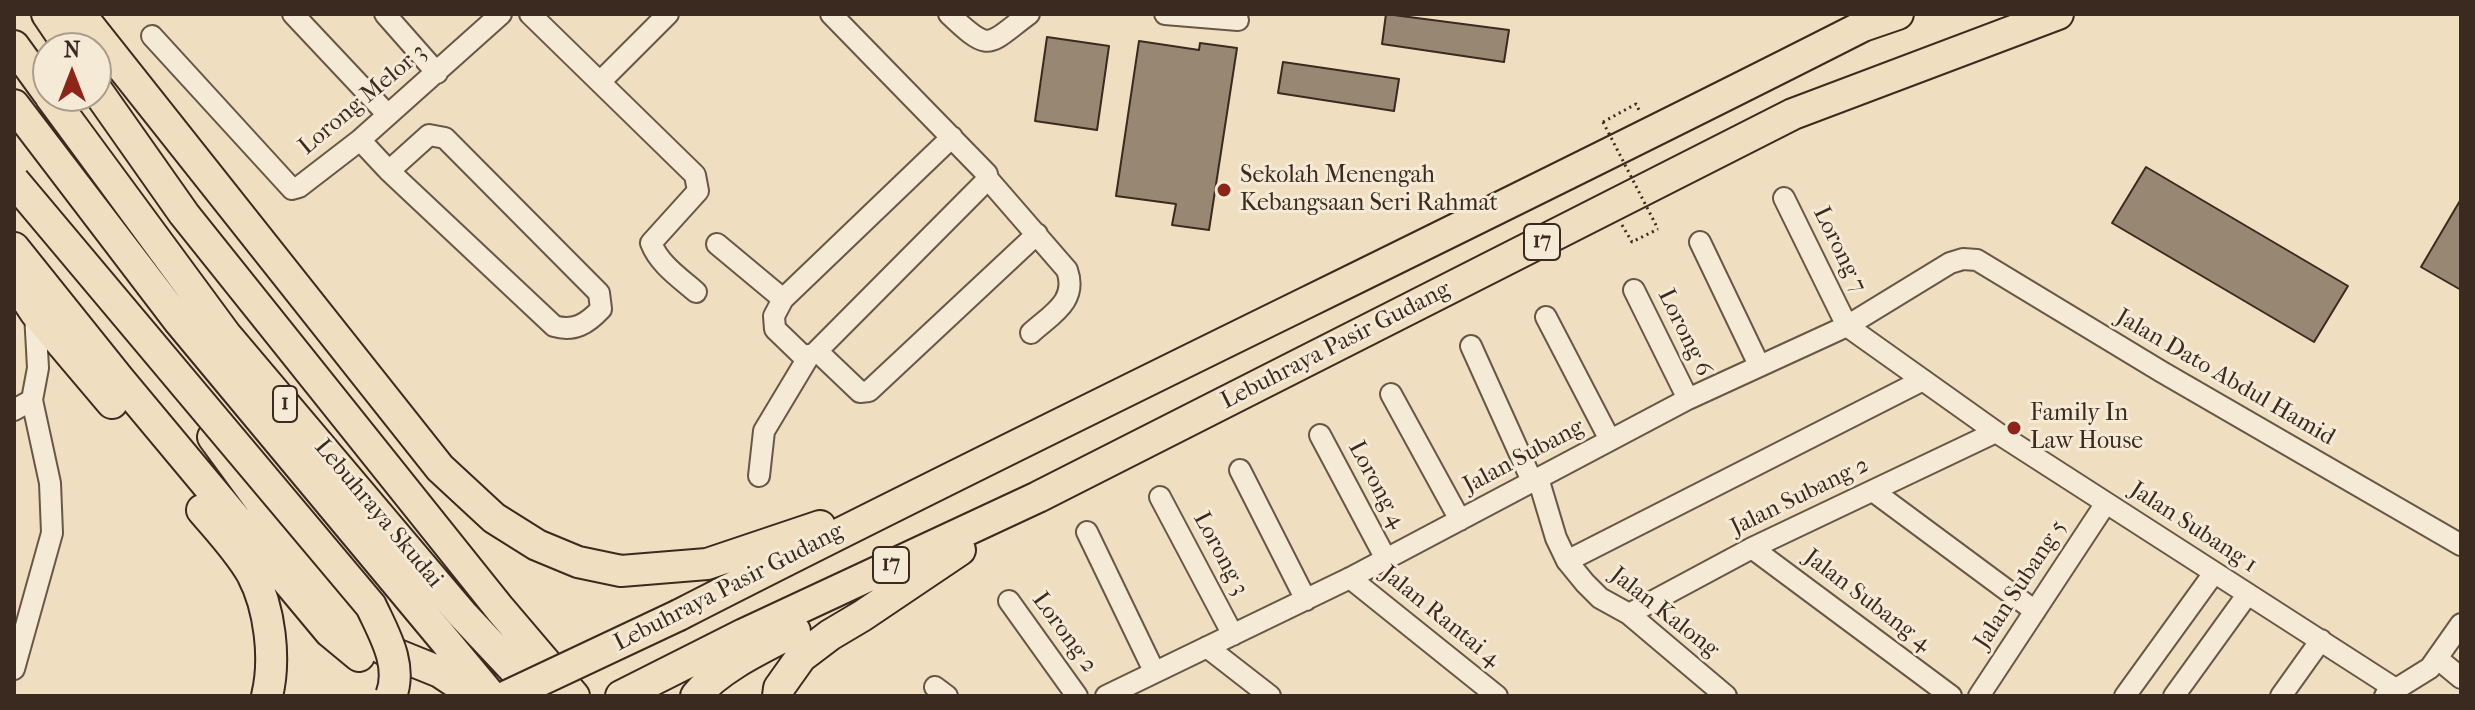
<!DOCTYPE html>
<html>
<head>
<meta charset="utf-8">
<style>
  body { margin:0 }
  #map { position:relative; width:2475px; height:710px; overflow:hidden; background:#efdec0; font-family:"IM FELL French Canon",serif }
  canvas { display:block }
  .frame { position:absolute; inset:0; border:16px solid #3a2a1f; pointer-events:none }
  .north { position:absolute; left:32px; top:32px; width:80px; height:80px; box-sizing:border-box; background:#f5ead6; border:2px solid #aa9d8d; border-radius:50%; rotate:0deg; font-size:22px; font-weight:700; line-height:32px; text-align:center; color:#3a2a1f }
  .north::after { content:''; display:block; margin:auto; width:28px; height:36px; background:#8f2418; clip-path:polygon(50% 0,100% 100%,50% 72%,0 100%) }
</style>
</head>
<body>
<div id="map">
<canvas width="2475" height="710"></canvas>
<div class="frame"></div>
<div class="north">N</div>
</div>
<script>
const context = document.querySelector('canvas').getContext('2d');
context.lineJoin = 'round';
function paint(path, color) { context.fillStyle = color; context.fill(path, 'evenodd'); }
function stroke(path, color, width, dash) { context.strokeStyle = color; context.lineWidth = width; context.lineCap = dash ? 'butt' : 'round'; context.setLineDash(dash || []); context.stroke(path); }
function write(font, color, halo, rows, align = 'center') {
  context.font = font + ' "IM FELL French Canon",serif'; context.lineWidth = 6; context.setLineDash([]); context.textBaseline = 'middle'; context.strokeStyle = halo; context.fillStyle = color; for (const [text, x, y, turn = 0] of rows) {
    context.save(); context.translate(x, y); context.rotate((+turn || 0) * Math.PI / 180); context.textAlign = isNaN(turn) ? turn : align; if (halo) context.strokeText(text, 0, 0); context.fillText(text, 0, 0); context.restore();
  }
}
const building = new Path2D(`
  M1386 14 1509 30 1504 62 1382 44Z
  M1047 37 1109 46 1097 130 1035 121Z
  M1139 41 1199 50 1200 43 1237 48 1209 230 1172 225 1176 204 1116 196Z
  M1283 62 1399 79 1394 111 1278 93Z
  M2146 167 2348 286 2314 342 2112 223Z
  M2461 199V290L2421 267Z`);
paint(building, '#988873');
stroke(building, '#3a2a1f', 2);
const minor = new Path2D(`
  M293 14 388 115
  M385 14 437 73
  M530 14 695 175 698 191 651 243C659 264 680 278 696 292
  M831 14 987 174 988 179 1067 270C1078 301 1052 314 1031 333
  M949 14C991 54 987 45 1029 14
  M1165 14 1238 20
  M152 36 292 189 299 187 360 140 501 14
  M600 82 668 14
  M952 137 783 299 774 316 775 329 803 356 814 354 988 179
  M360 140 389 171 554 326C574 332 587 324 601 309L599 293 445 138 429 135 389 171
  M1784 198 1847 326 1996 432 2394 688
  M1700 242 1759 365
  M717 244 783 299
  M1634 290 1688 399
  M1546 317 1610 440
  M1471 346 1532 481
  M817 351 860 392 869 391 1037 234
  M1391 394 1460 520
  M14 410 32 400
  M1320 435 1386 559
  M1240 470 1306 600
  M759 476 764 431 809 356
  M1538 478 1556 538 1567 561 1585 583 1600 598 1629 614 1726 696
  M1873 491 2035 611
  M1160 497 1233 635
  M1087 532 1154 671
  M1752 548 1951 696
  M1567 561 1923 380
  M1350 578 1497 696
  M1009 601 1077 696
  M1629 614 1752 548 1996 432
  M1207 647 1270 696
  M2438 659 2461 678
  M14 669 52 533 50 483 32 400 38 368 35 313
  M935 687 947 696
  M1106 696 1350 578 1688 399 1847 326 1950 263 1963 259 1977 260 2162 372 2461 545
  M1979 696 2106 503
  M2125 696 2214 573
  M2174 696 2247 595
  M2281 696 2321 640
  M2385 696 2430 668 2461 624`);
const highway = new Path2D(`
  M47 14 70 48
  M80 14 440 468 494 518 537 545 578 562 621 571 707 564 820 526
  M14 46 48 93
  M96 89 184 214 500 609 574 696
  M50 96 226 335 462 614 539 696
  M14 105 178 320 491 696
  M14 248 119 379 330 632 359 656
  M14 280 35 312 112 403
  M213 437 351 625 383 649 440 672 476 696
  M202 510C219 530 239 551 252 574 270 608 276 659 267 696
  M679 615C1071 414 1470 226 1863 26L1898 14
  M621 696 744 634 1038 497 1793 114 2058 14
  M696 696C718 668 764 647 795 631
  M778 696 779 688 801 657 830 635 862 616 960 550`);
stroke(minor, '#675747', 24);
stroke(highway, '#3a2a1f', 34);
stroke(new Path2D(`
  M1603 122 1636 104 1640 112
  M1622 225 1632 242 1658 229`), '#3a2a1f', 3, [2, 4]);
stroke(minor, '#f5ead6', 20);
stroke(highway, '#efdec0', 30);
const highwayBridge = new Path2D(`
  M14 181 371 606C384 634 403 665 391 696
  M507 696 679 615`);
stroke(highwayBridge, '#3a2a1f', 34, []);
stroke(new Path2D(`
  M1603 122 1658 229`), '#3a2a1f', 3, [2, 4]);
stroke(highwayBridge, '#efdec0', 30);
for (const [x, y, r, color] of [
  [1224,190,8,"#8f2418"],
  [2014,428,8,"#8f2418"]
]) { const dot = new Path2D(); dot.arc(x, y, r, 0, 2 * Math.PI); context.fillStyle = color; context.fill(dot); stroke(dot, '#f5ead6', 3); }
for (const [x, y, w] of [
  [1542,242,36],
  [285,404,24],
  [891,565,36]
]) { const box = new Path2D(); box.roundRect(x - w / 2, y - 18, w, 36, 6); context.fillStyle = '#f5ead6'; context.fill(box); stroke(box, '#3a2a1f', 2); }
write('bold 22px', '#3a2a1f', null, [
  ["17",1542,242],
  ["1",285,404],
  ["17",891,565]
]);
write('24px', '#3a2a1f', '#f5ead6', [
  ["Lorong Melor 3",363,100,-40],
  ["Lorong 7",1839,250,64],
  ["Lorong 6",1684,333,64],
  ["Lebuhraya Pasir Gudang",1336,346,-27],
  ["Jalan Dato Abdul Hamid",2225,378,30],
  ["Jalan Subang",1524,457,-28],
  ["Lorong 4",1376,485,62],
  ["Jalan Subang 2",1800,497,-26],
  ["Lebuhraya Skudai",378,514,50],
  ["Jalan Subang 1",2193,528,33],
  ["Lorong 3",1220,554,62],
  ["Jalan Subang 5",2021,585,-57],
  ["Lebuhraya Pasir Gudang",729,588,-27],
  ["Jalan Subang 4",1867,601,37],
  ["Jalan Kalong",1664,613,38],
  ["Jalan Rantai 4",1440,617,39],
  ["Lorong 2",1064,633,54]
]);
write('24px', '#3a2a1f', '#f5ead6', [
  ["Sekolah Menengah",1240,176],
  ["Kebangsaan Seri Rahmat",1240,204],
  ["Family In",2030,414],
  ["Law House",2030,442]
], 'left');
</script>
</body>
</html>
